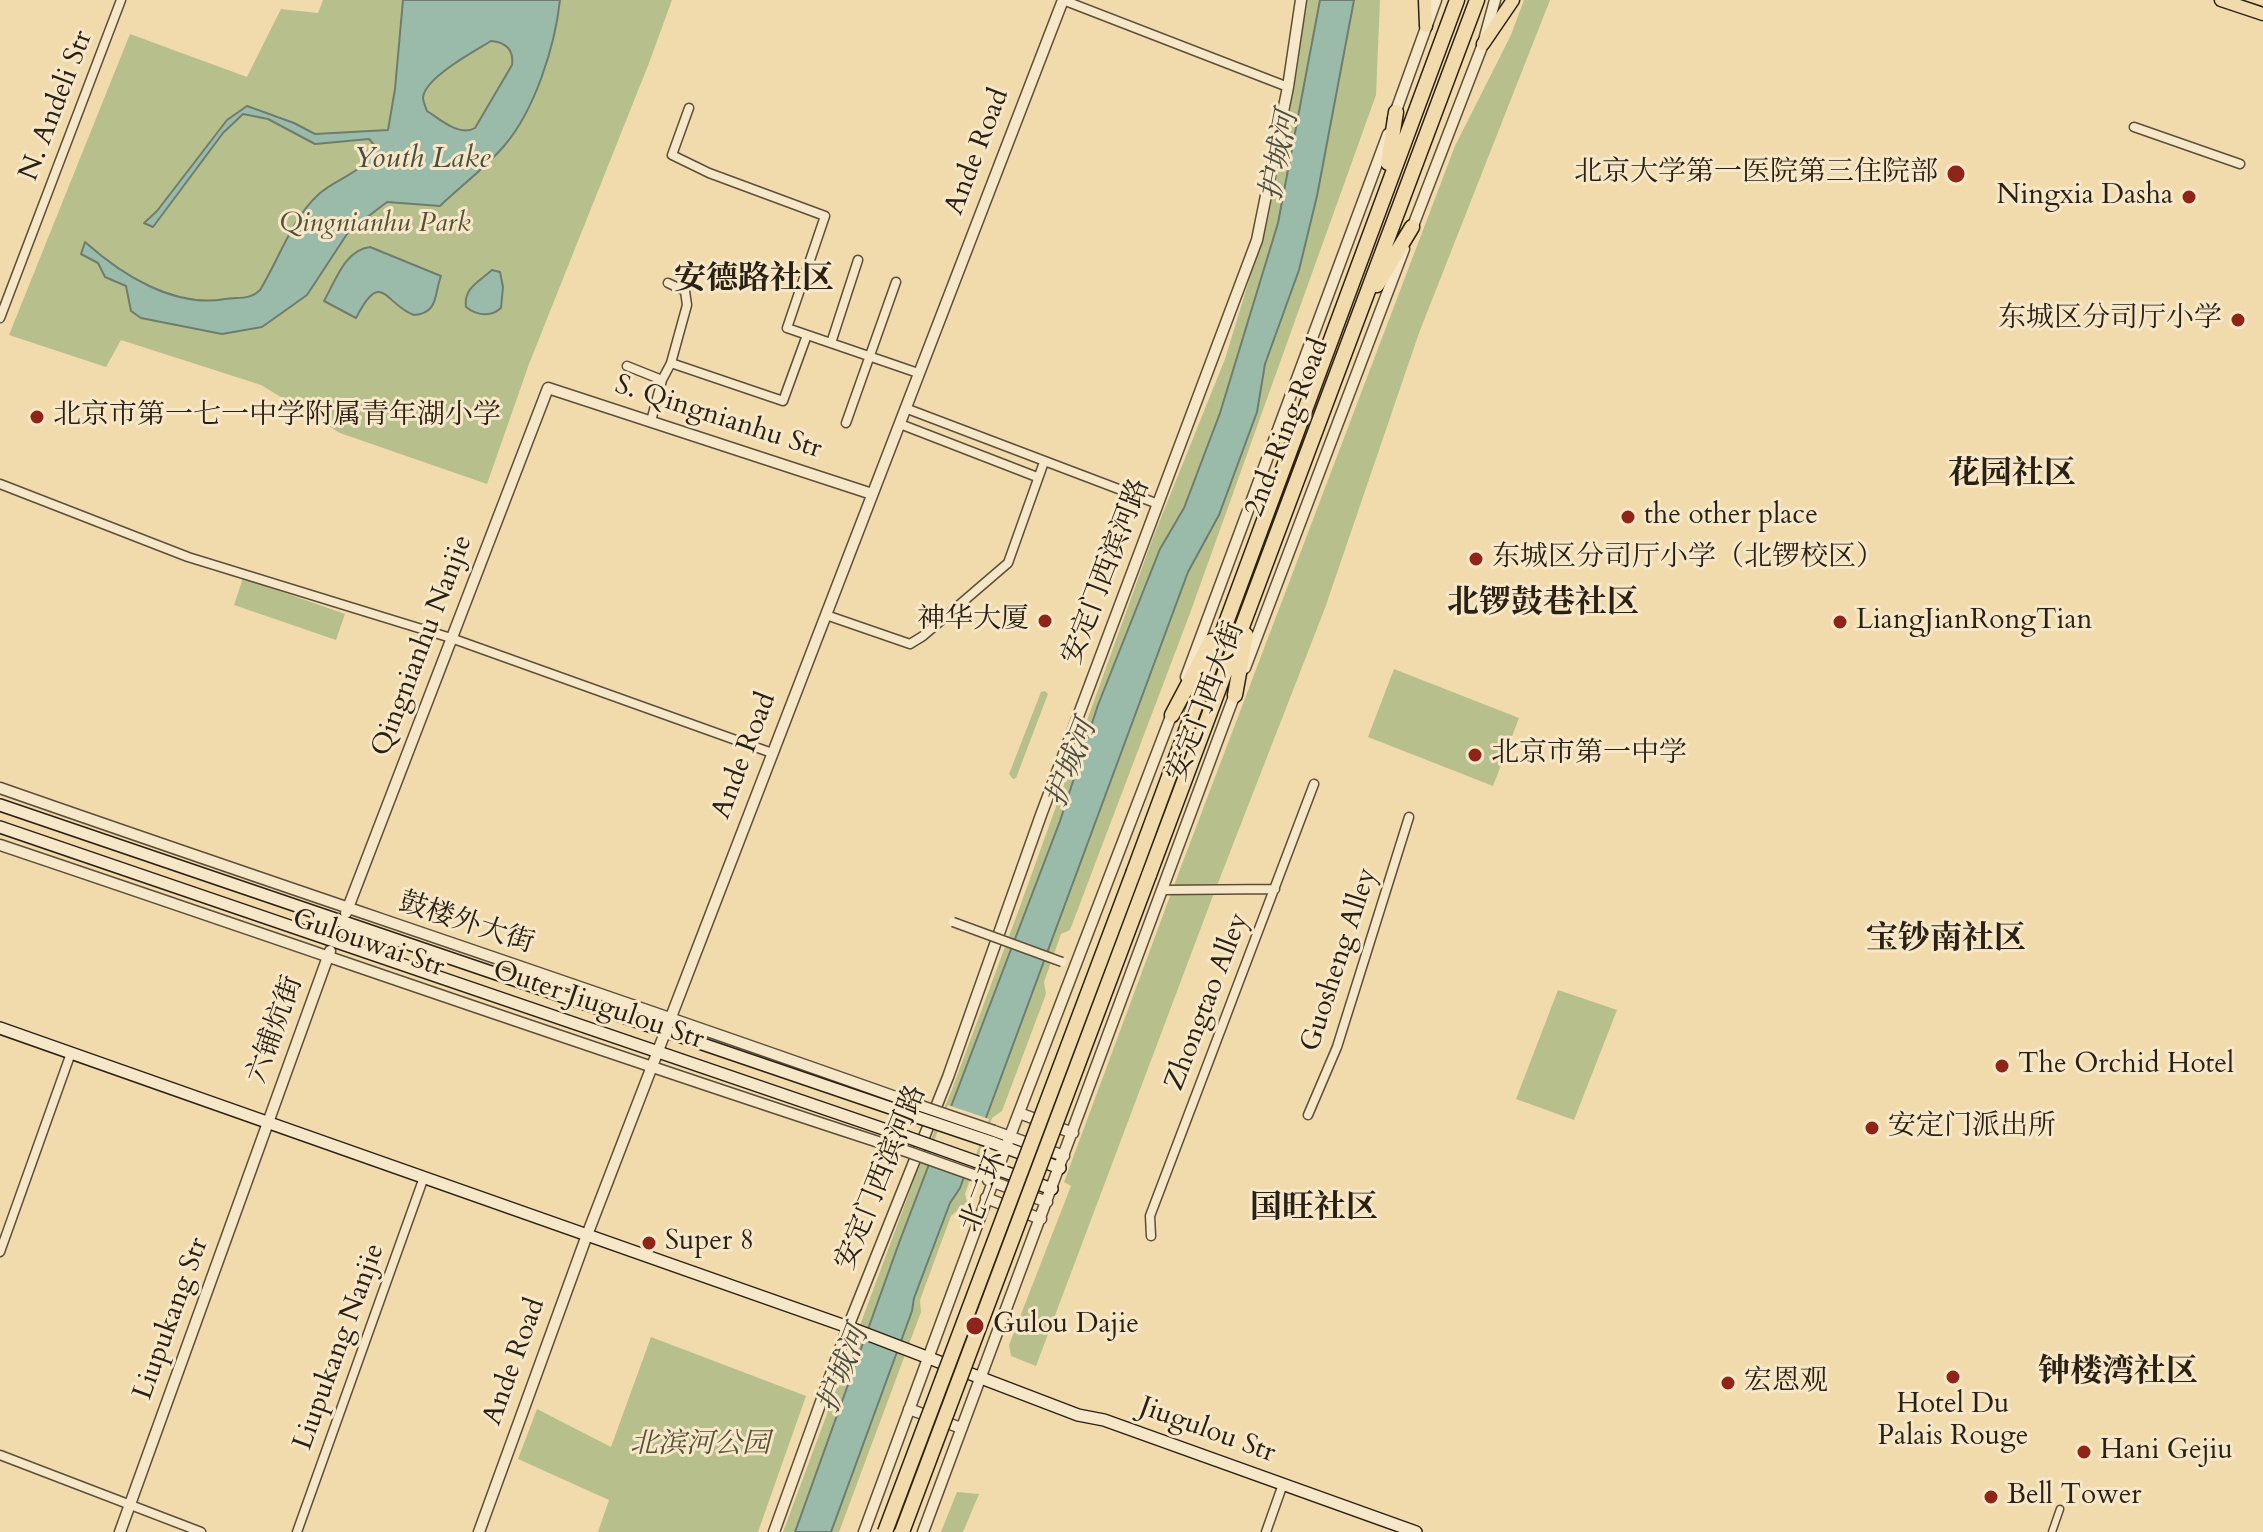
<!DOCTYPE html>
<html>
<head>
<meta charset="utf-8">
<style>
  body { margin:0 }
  canvas { display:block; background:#f1daab }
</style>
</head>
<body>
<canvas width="2263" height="1532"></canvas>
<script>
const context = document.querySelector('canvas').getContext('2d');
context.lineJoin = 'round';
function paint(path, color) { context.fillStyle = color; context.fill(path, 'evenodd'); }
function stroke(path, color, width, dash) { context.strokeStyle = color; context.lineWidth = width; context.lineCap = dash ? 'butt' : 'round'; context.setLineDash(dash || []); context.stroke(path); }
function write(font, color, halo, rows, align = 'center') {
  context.font = font + ' Cardo,"Noto Serif SC",serif'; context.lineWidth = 6; context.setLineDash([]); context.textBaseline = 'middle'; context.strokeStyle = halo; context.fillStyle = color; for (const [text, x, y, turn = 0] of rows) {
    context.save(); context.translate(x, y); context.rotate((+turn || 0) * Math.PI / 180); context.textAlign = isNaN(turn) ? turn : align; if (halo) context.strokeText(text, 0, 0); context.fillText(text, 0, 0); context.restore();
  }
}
paint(new Path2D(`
  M323 0H672L649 63 529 364 487 484 340 433 261 385 121 340 106 367 9 335 130 34 247 77 281 9 318 13Z
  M1307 0H1380L1376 95 1189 616 1070 930 1061 934 1044 982 1046 994 1002 1111 992 1118 965 1194 967 1202 951 1216 920 1300 921 1312 839 1532H783L917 1172 951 1092 1018 912 1152 540 1225 359 1268 218 1295 84Z
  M1524 0H1550L1419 333 1325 608 1211 901 1036 1366 1011 1356 1009 1345 1071 1186 1064 1182 1179 872 1455 146 1511 35Z
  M243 578 345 614 336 640 234 605Z
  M1394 669 1519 718 1493 786 1368 737Z
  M1045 691 1048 694 1016 778 1013 779 1009 774 1041 692Z
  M1558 990 1617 1010 1574 1120 1516 1099Z
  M651 1337 806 1396 758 1532H598L609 1500 518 1459 537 1409 611 1447Z
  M957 1492 979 1494 963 1532H941Z`), '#b7c08c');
const water = new Path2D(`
  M403 0H560C555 46 535 110 504 146 486 167 461 186 440 206L387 202 349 231 307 295 262 327 222 334 141 318 131 311 126 286 105 277 98 263 81 254 85 242C122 275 174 308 225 299 239 297 250 300 260 290 279 259 292 218 319 194 338 177 368 172 375 146L369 139 315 144 268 119 243 114 223 133 153 227 144 223 157 211 227 120 247 106 294 123 315 134 388 130 395 89ZM491 41C506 42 514 50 512 65L475 128C459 137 440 119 427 111 426 109 423 100 423 98 424 78 475 51 491 41Z
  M1320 0H1354L1317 196 1299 270 1265 364 1257 412 1219 515 1188 572 960 1188 950 1203 914 1298 912 1311 831 1532H795L899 1243 1060 821 1098 705 1160 549 1184 508 1220 413 1278 223Z
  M370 247 441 276C434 294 439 313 414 315 385 305 382 267 356 318L324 301C336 280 345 250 370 247Z
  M492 270 500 272 503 287 501 308C491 317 477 316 466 307 463 288 480 281 492 270Z`);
paint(water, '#9bbbaa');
stroke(water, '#6e7d6e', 2);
paint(new Path2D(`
  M948 1105 989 1119 967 1179 925 1164Z`), '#f1daab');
const pedestrian = new Path2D(`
  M2052 1532 2060 1509`);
const minor = new Path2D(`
  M1063 0 1288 87
  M689 108 672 155 709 173 825 216 787 328 918 373
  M2134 127 2240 164
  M668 283 685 291 687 305 671 363 783 401 807 335
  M0 318 121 0
  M831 343 858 260
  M627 366 662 380 671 363
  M905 408 1158 504
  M651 421 662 380
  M846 423 896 282
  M900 424 1037 477
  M0 484 188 557 451 638 772 753
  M826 615 910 644 923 636 1008 563 1044 462
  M1163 890 1275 889
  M1308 1115 1337 1047 1409 817
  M1151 1236 1150 1216 1314 784
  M0 1252 71 1053
  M0 1455 201 1532
  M297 1532 424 1177
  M1266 1532 1283 1484`);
const tertiary = new Path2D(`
  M1393 119 1436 0
  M1411 231 1483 44 1495 0
  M1245 668 1404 249
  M1186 677 1388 134
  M0 788C306 895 613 996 918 1105
  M0 845C301 946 600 1052 903 1150
  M346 913 548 388 872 494
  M1019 1113 1073 1133
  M994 1131 1064 1156
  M988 1180 1047 1202
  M986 1198 1041 1219
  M909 1409 961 1428
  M120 1532 330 951
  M479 1532 587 1235 1063 0
  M774 1532 848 1327 948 1077 1041 815 1257 240 1288 87 1301 0
  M864 1532 1010 1136 1173 711
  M923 1532 1236 691`);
const secondary = new Path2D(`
  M0 805 914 1116
  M0 827 907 1137
  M0 1028 848 1327 1078 1415 1104 1420 1416 1532
  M991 1142 1060 1168
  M983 1164 1052 1189`);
const primary = new Path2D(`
  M1425 0 1426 26
  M2221 0 2263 14
  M1483 44 1513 0`);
const trunk = new Path2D(`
  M1388 163 1396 112
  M1377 285 1412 227
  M1235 695 1246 635
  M1172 715 1211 641
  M1134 871 1457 0
  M1149 875 1477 0`);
stroke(pedestrian, '#5c4e3a', 9);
stroke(minor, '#5c4e3a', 11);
stroke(tertiary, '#5c4e3a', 13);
stroke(secondary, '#2b2014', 14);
stroke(primary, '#2b2014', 15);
stroke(trunk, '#2b2014', 17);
stroke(pedestrian, '#f6e7c8', 6);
stroke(minor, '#f6e7c8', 8);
stroke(tertiary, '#f6e7c8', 10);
stroke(secondary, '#f6e7c8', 11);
stroke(primary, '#f1daab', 12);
stroke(trunk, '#f1daab', 14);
const minorBridge = new Path2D(`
  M953 922 1062 962`);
const tertiaryBridge = new Path2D(`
  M918 1105 994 1131
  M903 1150 979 1177`);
const secondaryBridge = new Path2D(`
  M914 1116 991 1142
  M907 1137 983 1164`);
const trunkBridge = new Path2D(`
  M885 1532 1134 871
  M902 1532 1149 875`);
stroke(minorBridge, '#5c4e3a', 11, []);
stroke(tertiaryBridge, '#5c4e3a', 13, []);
stroke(secondaryBridge, '#2b2014', 14, []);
stroke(trunkBridge, '#2b2014', 17, []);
stroke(minorBridge, '#f6e7c8', 8);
stroke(tertiaryBridge, '#f6e7c8', 10);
stroke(secondaryBridge, '#f6e7c8', 11);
stroke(trunkBridge, '#f1daab', 14);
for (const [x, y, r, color] of [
  [1956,174,10,"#8f2418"],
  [2189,197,8,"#8f2418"],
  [2238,320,8,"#8f2418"],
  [37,417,8,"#8f2418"],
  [1628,517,8,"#8f2418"],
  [1476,559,8,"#8f2418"],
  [1045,621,8,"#8f2418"],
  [1840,622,8,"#8f2418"],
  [1475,755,8,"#8f2418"],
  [2002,1066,8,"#8f2418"],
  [1872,1128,8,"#8f2418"],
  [649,1243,8,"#8f2418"],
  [975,1326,10,"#8f2418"],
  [1953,1377,8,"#8f2418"],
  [1728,1383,8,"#8f2418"],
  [2084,1452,8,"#8f2418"],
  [1991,1497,8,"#8f2418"]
]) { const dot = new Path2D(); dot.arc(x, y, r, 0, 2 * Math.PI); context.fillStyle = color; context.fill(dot); stroke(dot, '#f6e7c8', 3); }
write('28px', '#2b2014', '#f6e7c8', [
  ["N. Andeli Str",57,106,-69],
  ["Ande Road",978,152,-69],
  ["S. Qingnianhu Str",718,418,18],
  ["2nd. Ring Road",1288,428,-69],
  ["安定门西滨河路",1107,572,-69],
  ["Qingnianhu Nanjie",423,646,-69],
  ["安定门西大街",1207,702,-69],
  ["Ande Road",745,756,-69],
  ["鼓楼外大街",466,924,18],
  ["Gulouwai Str",368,944,19],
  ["Guosheng Alley",1340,960,-72],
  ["Zhongtao Alley",1208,1002,-69],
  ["Outer Jiugulou Str",598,1006,19],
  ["六铺炕街",276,1030,-70],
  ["安定门西滨河路",882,1178,-68],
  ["北二环",985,1192,-69],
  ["Liupukang Str",172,1319,-70],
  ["Liupukang Nanjie",340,1347,-70],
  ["Ande Road",515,1362,-70],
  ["Jiugulou Str",1207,1431,20]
]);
write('28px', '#2b2014', '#f6e7c8', [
  ["北京大学第一医院第三住院部",1938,174,"right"],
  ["Ningxia Dasha",2173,197,"right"],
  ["东城区分司厅小学",2222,320,"right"],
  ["北京市第一七一中学附属青年湖小学",53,417],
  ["the other place",1644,517],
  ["东城区分司厅小学（北锣校区）",1492,559],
  ["神华大厦",1029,621,"right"],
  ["LiangJianRongTian",1856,622],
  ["北京市第一中学",1491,755],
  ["The Orchid Hotel",2018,1066],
  ["安定门派出所",1888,1128],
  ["Super 8",665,1243],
  ["Gulou Dajie",993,1326],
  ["宏恩观",1744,1383],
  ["Hotel Du",1953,1406,"center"],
  ["Palais Rouge",1953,1438,"center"],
  ["Hani Gejiu",2100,1452],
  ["Bell Tower",2007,1497]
], 'left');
write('italic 28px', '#555038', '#f6e7c8', [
  ["Qingnianhu Park",375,225],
  ["北滨河公园",700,1446]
]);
write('italic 30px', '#4d4e41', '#f6e7c8', [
  ["护城河",1281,156,-79],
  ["Youth Lake",422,160],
  ["护城河",1073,764,-69],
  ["护城河",845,1370,-69]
]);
write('bold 32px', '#2b2014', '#f6e7c8', [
  ["安德路社区",754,281],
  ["花园社区",2012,476],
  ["北锣鼓巷社区",1543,605],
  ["宝钞南社区",1946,941],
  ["国旺社区",1314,1210],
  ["钟楼湾社区",2118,1374]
]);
</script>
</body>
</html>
